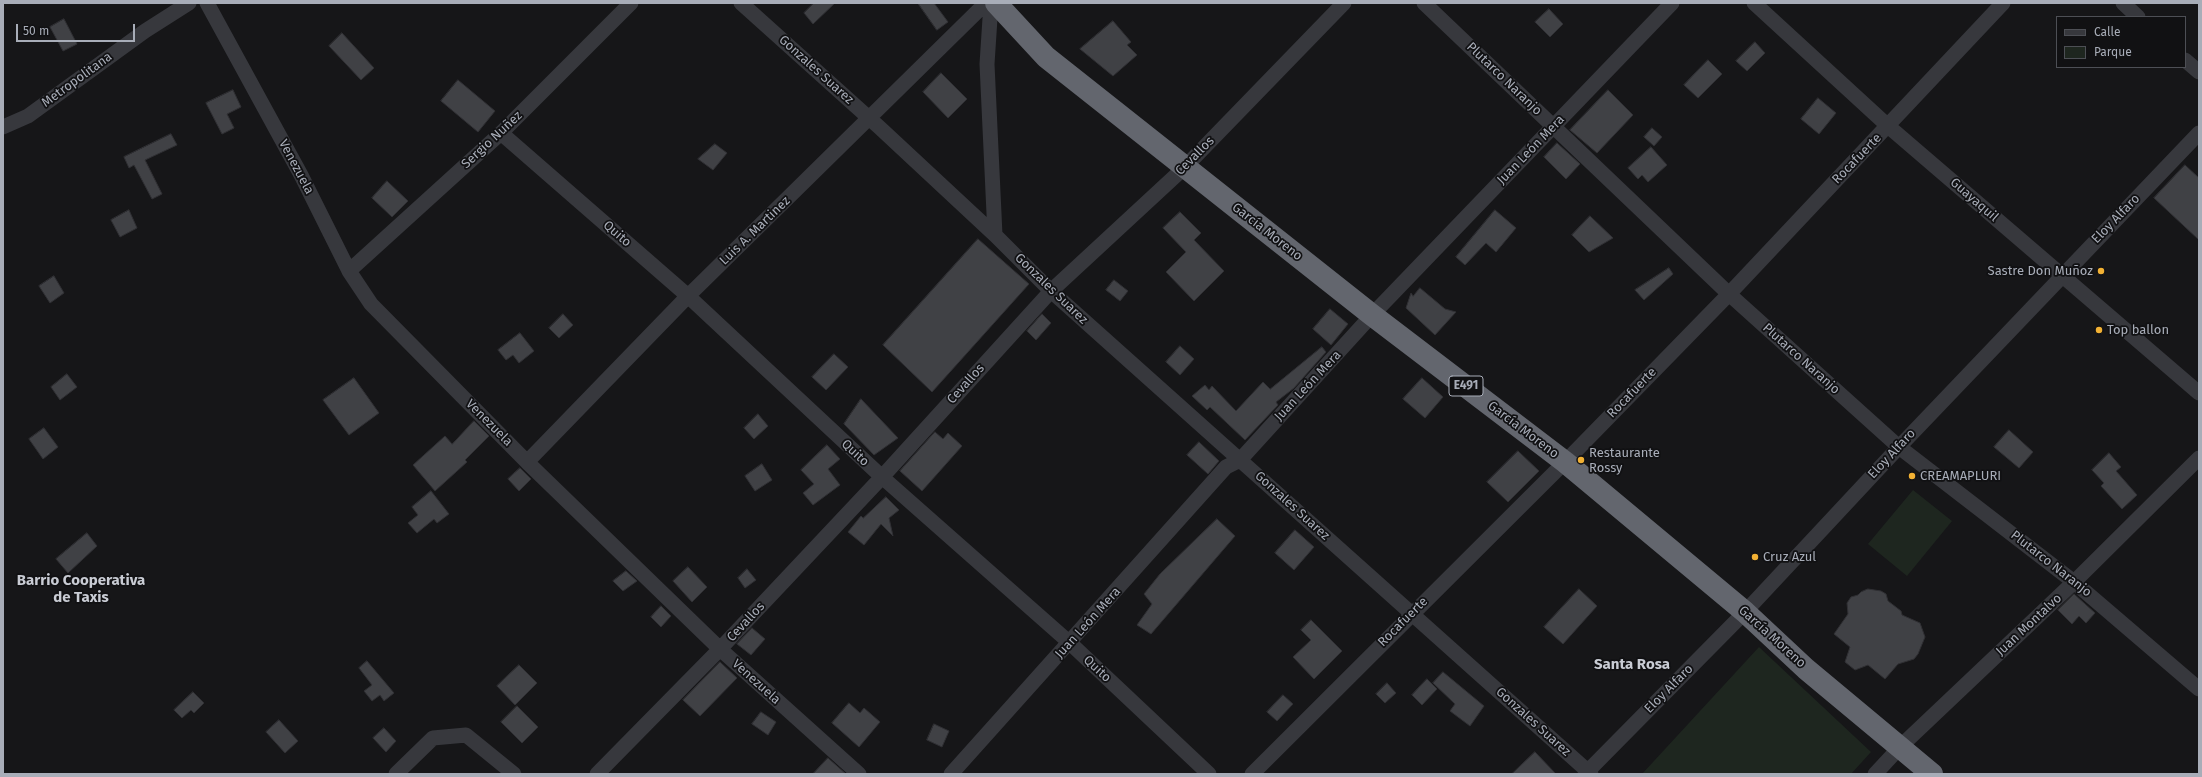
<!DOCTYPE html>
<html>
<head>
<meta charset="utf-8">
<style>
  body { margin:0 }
  #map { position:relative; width:2202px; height:777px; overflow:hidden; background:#161618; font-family:"Fira Sans",sans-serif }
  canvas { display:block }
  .frame { position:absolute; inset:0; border:4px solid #a8adb8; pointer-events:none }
  .legend { position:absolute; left:2056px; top:16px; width:130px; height:52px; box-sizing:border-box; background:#111113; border:1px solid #4d4f55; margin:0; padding:5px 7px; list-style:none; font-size:12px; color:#a8adb8 }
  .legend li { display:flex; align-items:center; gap:8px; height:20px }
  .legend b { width:20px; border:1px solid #4d4f55 }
  .scale { position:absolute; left:16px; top:24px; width:119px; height:18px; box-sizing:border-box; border:2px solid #a8adb8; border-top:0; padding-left:5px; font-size:12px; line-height:14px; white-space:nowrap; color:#a8adb8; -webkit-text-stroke:3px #111113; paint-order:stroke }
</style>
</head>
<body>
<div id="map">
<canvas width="2202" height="777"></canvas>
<div class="frame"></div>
<ul class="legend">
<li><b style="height:5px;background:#37383d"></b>Calle</li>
<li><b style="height:11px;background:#1e261f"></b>Parque</li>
</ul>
<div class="scale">50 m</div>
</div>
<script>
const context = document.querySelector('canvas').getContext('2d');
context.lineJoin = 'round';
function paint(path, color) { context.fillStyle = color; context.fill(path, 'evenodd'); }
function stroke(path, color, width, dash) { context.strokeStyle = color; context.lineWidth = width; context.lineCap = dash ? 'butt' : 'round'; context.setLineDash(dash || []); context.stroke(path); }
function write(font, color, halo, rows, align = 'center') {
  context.font = font + ' "Fira Sans",sans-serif'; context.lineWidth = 3.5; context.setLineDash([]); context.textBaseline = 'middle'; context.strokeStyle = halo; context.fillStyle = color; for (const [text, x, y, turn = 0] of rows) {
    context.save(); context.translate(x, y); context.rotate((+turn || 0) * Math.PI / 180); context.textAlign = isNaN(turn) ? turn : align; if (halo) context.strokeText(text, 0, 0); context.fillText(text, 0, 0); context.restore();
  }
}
paint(new Path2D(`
  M1913 490 1952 521 1907 576 1868 544Z
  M1759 647 1871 752 1851 774H1642Z`), '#1e261f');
const building = new Path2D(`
  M814 3H835L813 24 804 13Z
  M918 3H934L948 22 937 30Z
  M1549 9 1563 24 1550 37 1535 22Z
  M64 19 77 44 63 51 50 27Z
  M1113 21 1131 42 1127 45 1137 55 1113 76 1080 49Z
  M342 33 374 68 361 80 329 46Z
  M1755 42 1765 53 1747 71 1736 61Z
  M1708 60 1722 74 1698 98 1684 85Z
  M941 73 967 99 948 118 923 92Z
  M458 80 495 111 478 132 441 101Z
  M233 90 241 107 227 114 234 128 222 134 206 103Z
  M1608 90 1633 115 1597 153 1570 130Z
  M1818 98 1836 113 1819 134 1801 119Z
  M1652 128 1662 137 1654 146 1644 137Z
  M171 134 177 145 145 160 162 194 152 199 134 165 129 168 124 157Z
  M1557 143 1580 164 1566 179 1544 157Z
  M715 144 727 153 713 170 698 159Z
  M1651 147 1667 165 1648 182 1642 175 1638 179 1628 168Z
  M2185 165 2199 178V240L2154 198Z
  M387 181 408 201 392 217 372 198Z
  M129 210 137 228 120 237 111 220Z
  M1495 210 1516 228 1496 252 1486 243 1465 265 1456 257Z
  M1180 212 1201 233 1194 240 1224 271 1194 301 1166 272 1186 252 1163 228Z
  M1590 216 1613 238 1589 252 1572 235Z
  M978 239 1029 284 932 392 883 345Z
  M1669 268 1673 274 1644 300 1635 290Z
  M54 276 64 293 50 303 39 286Z
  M1114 280 1128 291 1120 301 1106 290Z
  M1420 288 1445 309 1456 312 1435 335 1406 308 1411 293 1413 296Z
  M1330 309 1348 324 1331 345 1313 329Z
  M563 314 573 325 559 338 549 328Z
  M1042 314 1051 323 1036 340 1027 331Z
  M520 333 534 351 519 363 513 355 506 360 498 350Z
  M1180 346 1194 359 1180 375 1166 362Z
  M1322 347 1326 352 1294 388 1276 402 1278 405 1245 440 1210 407 1207 410 1192 396 1205 385 1209 390 1212 386 1236 411 1263 382 1270 389Z
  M834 354 848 367 826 390 812 377Z
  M67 374 77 387 60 400 51 387Z
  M354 378 379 413 349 435 323 400Z
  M1422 378 1443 397 1425 418 1403 399Z
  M861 399 898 438 874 455 844 424Z
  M758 414 768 426 754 439 744 428Z
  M474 421 489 436 465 460 467 462 435 491 413 465 445 436 452 444Z
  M44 428 58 447 43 459 29 439Z
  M2009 430 2033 452 2019 468 1994 447Z
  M935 432 943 439 948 433 962 446 922 491 900 471Z
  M1199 442 1219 461 1208 474 1187 455Z
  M827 445 840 459 828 469 840 485 813 505 803 493 814 484 801 470Z
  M1518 451 1539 471 1508 502 1487 482Z
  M2109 453 2121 467 2116 471 2137 495 2122 509 2101 486 2104 483 2092 470Z
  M762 464 772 480 755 491 745 476Z
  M520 468 531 479 519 491 508 479Z
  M431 491 449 514 437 523 434 519 417 533 408 523 418 515 412 507Z
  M886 497 899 510 889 518 893 536 881 524 864 545 848 532 861 516 863 518Z
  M1217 519 1235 536 1151 634 1137 625 1152 604 1144 594 1160 574Z
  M1295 530 1314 547 1294 570 1275 553Z
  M87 533 97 546 68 573 56 559Z
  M688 567 707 587 692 602 673 581Z
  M747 569 756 580 745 588 738 578Z
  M626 571 637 581 623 591 613 581Z
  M1579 589 1597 606 1563 644 1544 627Z
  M1868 589 1881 591 1886 594 1888 601 1901 611 1902 615 1920 623 1925 637 1918 654 1914 659 1898 664 1885 679 1868 665 1855 670 1845 662 1850 647 1834 634 1848 614 1847 603 1851 597 1858 595 1861 592Z
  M2074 594 2095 613 2086 623 2079 616 2072 624 2058 610Z
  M661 606 671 616 661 627 651 617Z
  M1311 620 1342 651 1314 679 1293 657 1311 640 1301 630Z
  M752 628 765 639 751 655 737 644Z
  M367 661 394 693 384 701 380 695 372 701 364 691 372 685 359 668Z
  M720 662 737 678 700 716 683 700Z
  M519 665 537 683 515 705 497 686Z
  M1443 672 1484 706 1470 726 1450 711 1455 704 1433 683Z
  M1427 679 1437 689 1422 705 1412 695Z
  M1387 683 1396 693 1385 703 1376 694Z
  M193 692 204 703 194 713 191 710 182 718 174 710Z
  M1283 695 1293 704 1277 721 1267 712Z
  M849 703 860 713 864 708 880 722 859 747 832 723Z
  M517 706 538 727 522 743 501 722Z
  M761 712 776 722 768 735 752 724Z
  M279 720 298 741 285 753 266 732Z
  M934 724 949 731 942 747 927 740Z
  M384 728 396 741 386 752 373 738Z
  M1535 752 1556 774H1512Z
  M828 758 846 774H813Z`);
paint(building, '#404145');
stroke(building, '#303034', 1);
stroke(new Path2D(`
  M207 3 301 175 349 271 371 304 527 462 720 649 859 774
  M741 3 879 127 995 235
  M991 3 987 64 995 235 1051 291 1591 774
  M1424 3 1729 294 1899 447 2074 582 2199 689
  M1754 3 1888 126 2199 393
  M2123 3 2138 17
  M2185 60 2199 72
  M3 127 28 116 145 31 189 3
  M501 133 688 296 882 477 1070 643 1209 774
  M349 271 501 133 631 3
  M527 462 688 296 986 3
  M396 774 433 738 466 735 514 774
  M597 774 720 649 882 477 1051 291 1185 167 1344 3
  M951 774 1226 467 1240 460 1372 315 1672 3
  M1252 774 1565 462 1729 294 2003 3
  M1585 774 1745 612 1899 447 2199 133
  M1875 774 1901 746 2074 582 2199 458`), '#37383d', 15);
stroke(new Path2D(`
  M996 3 1046 57 1372 315 1565 462 1745 612 1806 669 1932 774`), '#63666e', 22);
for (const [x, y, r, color] of [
  [2101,271,4,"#f2b134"],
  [2099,330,4,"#f2b134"],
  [1581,460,4,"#f2b134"],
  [1912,476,4,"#f2b134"],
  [1755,557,4,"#f2b134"]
]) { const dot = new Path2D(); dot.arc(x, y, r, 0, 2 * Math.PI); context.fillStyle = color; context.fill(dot); stroke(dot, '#111113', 1.5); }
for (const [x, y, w] of [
  [1466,386,34]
]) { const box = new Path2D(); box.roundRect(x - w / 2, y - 10, w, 20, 3); context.fillStyle = '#111113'; context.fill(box); stroke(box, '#a8adb8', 1); }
write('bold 12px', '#a8adb8', null, [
  ["E491",1466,386]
]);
write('13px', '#a8adb8', '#111113', [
  ["Gonzales Suarez",816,70,42],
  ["Plutarco Naranjo",1504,79,44],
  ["Metropolitana",77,80,-36],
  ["Sergio Nuñez",492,140,-43],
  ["Juan León Mera",1531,150,-46],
  ["Cevallos",1195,156,-45],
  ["Rocafuerte",1857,159,-46],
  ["Venezuela",296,167,62],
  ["Guayaquil",1974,200,41],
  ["Eloy Alfaro",2116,219,-46],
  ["Luis A. Martinez",755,231,-44],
  ["García Moreno",1267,232,38],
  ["Quito",617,234,41],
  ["Gonzales Suarez",1051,289,44],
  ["Plutarco Naranjo",1801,359,42],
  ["Cevallos",966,384,-48],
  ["Juan León Mera",1308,386,-47],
  ["Rocafuerte",1632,393,-46],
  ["Venezuela",489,423,45],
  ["García Moreno",1523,430,37],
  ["Quito",855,453,43],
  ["Eloy Alfaro",1892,454,-47],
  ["Gonzales Suarez",1292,506,42],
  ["Plutarco Naranjo",2051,564,38],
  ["Cevallos",746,622,-47],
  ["Rocafuerte",1403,622,-45],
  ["Juan León Mera",1088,623,-48],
  ["Juan Montalvo",2029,625,-43],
  ["García Moreno",1772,637,42],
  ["Quito",1097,669,43],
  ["Venezuela",756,682,42],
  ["Eloy Alfaro",1669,689,-45],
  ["Gonzales Suarez",1533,722,42]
]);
write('13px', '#a8adb8', '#111113', [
  ["Sastre Don Muñoz",2093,271,"right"],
  ["Top ballon",2107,330],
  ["Restaurante",1589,453],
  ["Rossy",1589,468],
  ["CREAMAPLURI",1920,476],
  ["Cruz Azul",1763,557]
], 'left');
write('bold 15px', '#c9ccd4', '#111113', [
  ["Barrio Cooperativa",81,581],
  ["de Taxis",81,598],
  ["Santa Rosa",1632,665]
]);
</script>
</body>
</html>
